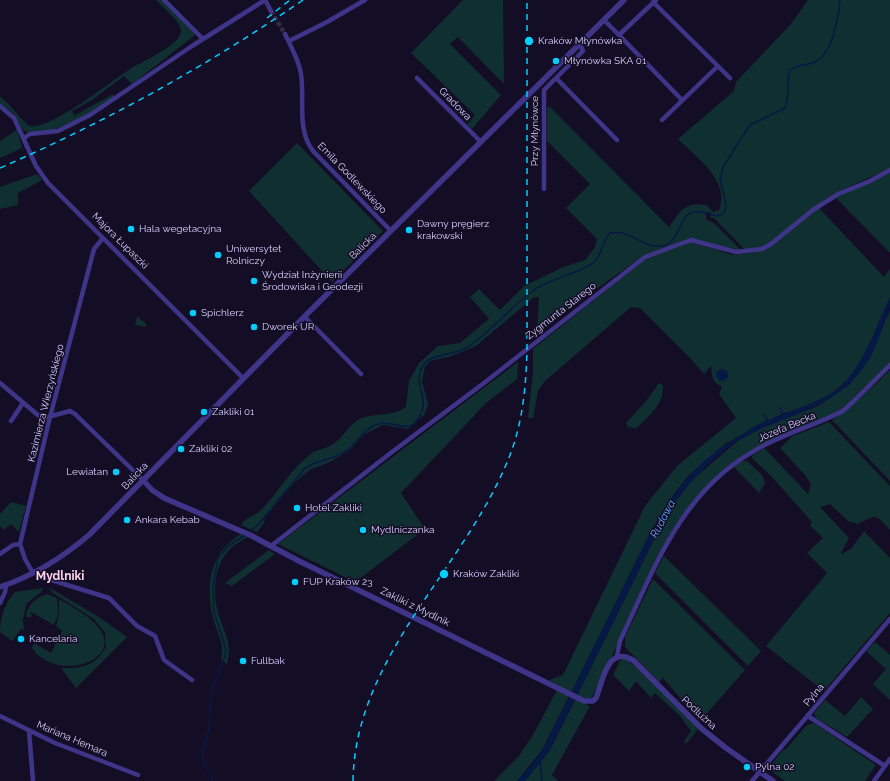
<!DOCTYPE html>
<html>
<head>
<meta charset="utf-8">
<style>
  body { margin:0 }
  canvas { display:block; background:#130d26 }
</style>
</head>
<body>
<canvas width="890" height="781"></canvas>
<script>
const context = document.querySelector('canvas').getContext('2d');
context.lineJoin = 'round';
function paint(path, color) { context.fillStyle = color; context.fill(path, 'evenodd'); }
function stroke(path, color, width, dash) { context.strokeStyle = color; context.lineWidth = width; context.lineCap = dash ? 'butt' : 'round'; context.setLineDash(dash || []); context.stroke(path); }
function write(font, color, halo, rows, align = 'center') {
  context.font = font + ' Raleway,sans-serif'; context.lineWidth = 3; context.setLineDash([]); context.textBaseline = 'middle'; context.strokeStyle = halo; context.fillStyle = color; for (const [text, x, y, turn = 0] of rows) {
    context.save(); context.translate(x, y); context.rotate((+turn || 0) * Math.PI / 180); context.textAlign = isNaN(turn) ? turn : align; if (halo) context.strokeText(text, 0, 0); context.fillText(text, 0, 0); context.restore();
  }
}
paint(new Path2D(`
  M156 0H161L195 34 194 36 132 84 124 76 92 100 72 111 74 116 113 94 115 98C96 110 45 142 23 130L14 114 0 103V97C9 102 25 125 30 126 50 130 109 83 127 71 140 62 178 47 181 32 183 24 162 6 156 0Z
  M463 0H503L504 84 458 37 450 44 501 95 472 129 467 125 475 115 411 53Z
  M808 0H890V168L831 195 804 215 778 237 763 247 745 250 714 218 710 217V213L712 212 706 213V219L714 223 742 251 691 239 643 256 537 331 539 297 533 298 476 346 452 356 430 361 425 367 422 381 428 404 425 414 408 429 383 425 363 435 351 449 328 463 311 469 295 482 265 517 264 523 257 532 241 525C249 514 255 517 262 509 279 492 291 468 311 454 319 448 328 450 338 440 345 434 351 423 360 419 375 412 393 417 406 407L409 381 419 363 438 346 460 343 489 319 470 297 479 289 500 310 524 286 563 267 585 260 595 247 597 239 566 208 590 184 547 141V108L549 106 669 227C681 210 684 202 707 205L713 212 719 210C731 181 695 156 678 139L734 91 736 82 791 24Z
  M17 130 22 148 0 158V141Z
  M297 143 383 231 332 282 249 191Z
  M890 172V253L835 197Z
  M37 174 42 180 18 193V205L0 209V187Z
  M819 208 884 277 890 269V297L880 323 858 367 847 380 831 394 799 409 784 413 767 421 725 444 688 476 674 494 653 527 571 693 549 680 563 675 645 506 677 466 736 418 719 394 722 387C712 382 712 376 711 366L704 374 690 358 640 308 631 307 545 381 538 391 533 418H528L533 373V349L648 257 691 242 733 255 757 252 767 248Z
  M890 310V362L887 366 854 400 838 412 780 437 720 473 676 525 593 695 591 698 585 699 577 696 667 513 692 480 739 440 766 426 818 406 849 385 870 358Z
  M137 316 146 324V327L135 325Z
  M518 362 517 379 486 403 401 493 425 529 355 582 278 544Z
  M890 370V481L832 420 851 407Z
  M659 383 663 385C664 405 650 414 637 428L628 427 626 423 647 400Z
  M829 422 890 486V530C875 514 878 514 858 524L848 521 830 504 820 507 849 538 841 553 842 554 852 548 864 531 890 558V613L824 691 766 646 827 573 807 553 823 538 810 525 812 522 772 477 752 458V456L764 448 808 494 811 485 806 476 780 448 793 436Z
  M742 461H747L763 476 765 483 759 493 734 467Z
  M11 502 26 506 19 532 11 524 4 530 0 526V514Z
  M241 534 248 537C242 541 234 544 230 549 213 565 212 598 220 619 226 636 232 644 227 664L221 660C225 644 217 633 213 618 205 585 210 552 241 534Z
  M269 550 275 554 232 586 225 583Z
  M664 556 761 651 748 666 655 573Z
  M653 579 745 670 700 721 663 678 659 682 625 647V637Z
  M48 587 99 617 127 637 76 688 61 668C80 669 96 666 106 647L105 633 94 619 53 593Z
  M44 588 40 593 26 604 23 620H21L23 621 24 631 21 629 12 641 0 632C0 617 5 603 15 592Z
  M47 594 57 598 58 614 54 625 31 612 30 613 32 615 31 617H27L26 615C28 604 37 597 47 594Z
  M59 599C72 607 94 618 101 631 121 661 56 683 32 648L34 643 51 653 62 631 56 626 59 614Z
  M875 642 890 655V700L873 684 886 669 866 651Z
  M625 658 642 672 698 729 686 744 684 742 691 731 680 716 655 693 651 698 636 681 629 691 613 675 620 661Z
  M557 690 569 696 542 750 517 781H494L519 756 533 735Z
  M861 697 873 709 847 737 816 718 814 713 825 700 845 716Z
  M575 700 590 706 552 775 558 781H525L550 750Z
  M814 723 876 765 865 781H785L768 769 782 751 786 749 807 725Z`), '#102f30');
paint(new Path2D(`
  M890 297C890 311 885 321 880 334 857 406 798 408 741 439 713 454 687 486 668 511L550 750 525 781H517L532 765 546 744 653 527C674 494 697 460 732 441 743 435 754 425 766 421 773 419 779 415 786 413 807 405 832 398 847 380 868 354 876 326 890 297Z
  M716 375a6 6 0 1 1 12 0a6 6 0 1 1-12 0Z`), '#061845');
stroke(new Path2D(`
  M780 408 783 414
  M764 414 768 421
  M248 533 258 525 305 468C318 460 335 459 348 450 359 441 364 428 378 424 390 420 404 431 414 424 417 420 421 416 422 411 428 394 410 380 426 362 433 354 455 355 468 347 493 330 512 305 537 288 553 278 583 272 594 262 603 254 602 241 610 233 628 228 645 250 663 246 681 241 679 215 693 212 704 208 715 222 725 212L726 204 720 180 723 167 750 125 785 108C791 96 785 83 790 70 799 63 808 66 817 61 832 53 839 15 840 0
  M540 761 542 781
  M213 781 203 761V752L209 729 212 689 225 656 226 649 214 612 213 588 218 558 229 545 245 535`), '#061845', 1.5);
stroke(new Path2D(`
  M271 11 285 34`), '#312b47', 4.5, [4.5, 2]);
stroke(new Path2D(`
  M164 0 203 39
  M265 0 271 11
  M653 2 730 78
  M604 20 619 35 656 0
  M285 34C291 47 299 60 301 74 305 100 296 131 314 152L391 231
  M619 35 682 100
  M289 41 327 22 365 0
  M417 78 481 142
  M556 78 617 140
  M0 106 14 118 36 166 48 183 243 378
  M662 120 718 66
  M24 138 30 134 58 131 90 115 192 46 265 0
  M544 189V90L583 51 580 44
  M305 317 361 374
  M0 383 39 416 44 418 70 411 75 414 143 480
  M11 421 23 403
  M271 546 392 452 484 383 645 257 691 240 736 252 762 249 771 244 813 210 838 194 870 181 890 170
  M0 554 13 545 20 544
  M42 569 48 579 109 598 137 626 155 636 164 660 192 680
  M33 573 25 559 20 544 50 417 94 249 103 238
  M0 603 5 592 6 585
  M617 656 620 641C654 569 681 492 754 451 782 434 814 426 843 411L854 401 890 365
  M0 716 55 743 138 775
  M808 716 885 766
  M29 731 33 781
  M752 781 890 619
  M874 781 890 759`), '#3f3588', 4.5);
stroke(new Path2D(`
  M143 480 152 490 164 498 250 535 297 560 584 701H593L596 698C603 681 607 645 633 660L702 729 726 748 773 781
  M0 587C33 576 62 558 89 535L308 313 624 0`), '#3f3588', 5.5);
stroke(new Path2D(`
  M267 18 290 0
  M0 168C107 121 207 66 303 0
  M353 781C355 659 459 573 505 467 522 430 526 390 527 349V0`), '#00cffd', 1.5, [6, 5]);
for (const [x, y, r, color] of [
  [529,41,5,"#00cffd"],
  [556,61,4,"#00cffd"],
  [131,229,4,"#00cffd"],
  [409,230,4,"#00cffd"],
  [218,255,4,"#00cffd"],
  [254,281,4,"#00cffd"],
  [193,313,4,"#00cffd"],
  [254,327,4,"#00cffd"],
  [204,412,4,"#00cffd"],
  [181,449,4,"#00cffd"],
  [116,472,4,"#00cffd"],
  [297,508,4,"#00cffd"],
  [127,520,4,"#00cffd"],
  [363,530,4,"#00cffd"],
  [444,574,5,"#00cffd"],
  [295,582,4,"#00cffd"],
  [21,639,4,"#00cffd"],
  [243,661,4,"#00cffd"],
  [747,767,4,"#00cffd"]
]) { const dot = new Path2D(); dot.arc(x, y, r, 0, 2 * Math.PI); context.fillStyle = color; context.fill(dot); stroke(dot, '#130d26', 1.5); }
write('10px', '#dbd2ff', '#130d26', [
  ["Kraków Młynówka",538,41],
  ["Młynówka SKA 01",564,61],
  ["Dawny pręgierz",417,224],
  ["krakowski",417,236],
  ["Hala wegetacyjna",139,229],
  ["Uniwersytet",226,249],
  ["Rolniczy",226,261],
  ["Wydział Inżynierii",262,275],
  ["Środowiska i Geodezji",262,287],
  ["Spichlerz",201,313],
  ["Dworek UR",262,327],
  ["Zakliki 01",212,412],
  ["Zakliki 02",189,449],
  ["Lewiatan",108,472,"right"],
  ["Hotel Zakliki",305,508],
  ["Ankara Kebab",135,520],
  ["Mydlniczanka",371,530],
  ["Kraków Zakliki",453,574],
  ["FUP Kraków 23",303,582],
  ["Kancelaria",29,639],
  ["Fullbak",251,661],
  ["Pylna 02",755,767]
], 'left');
write('10px', '#dbd2ff', '#130d26', [
  ["Gradowa",455,104,46],
  ["Przy Młynówce",535,131,-90],
  ["Emila Godlewskiego",352,178,46],
  ["Majora Łupaszki",120,241,45],
  ["Balicka",363,246,-45],
  ["Zygmunta Starego",561,311,-38],
  ["Kazimierza Wierzyńskiego",46,403,-76],
  ["Józefa Becka",787,427,-23],
  ["Balicka",135,476,-47],
  ["Zakliki z Mydlnik",415,607,26],
  ["Pylna",814,695,-50],
  ["Podłużna",699,713,43],
  ["Mariana Hemara",72,739,23]
]);
write('italic 11px', '#60a8ff', '#130d26', [
  ["Rudawa",663,519,-62]
]);
write('bold 12px', '#ffd4ec', '#130d26', [
  ["Mydlniki",60,576]
]);
</script>
</body>
</html>
